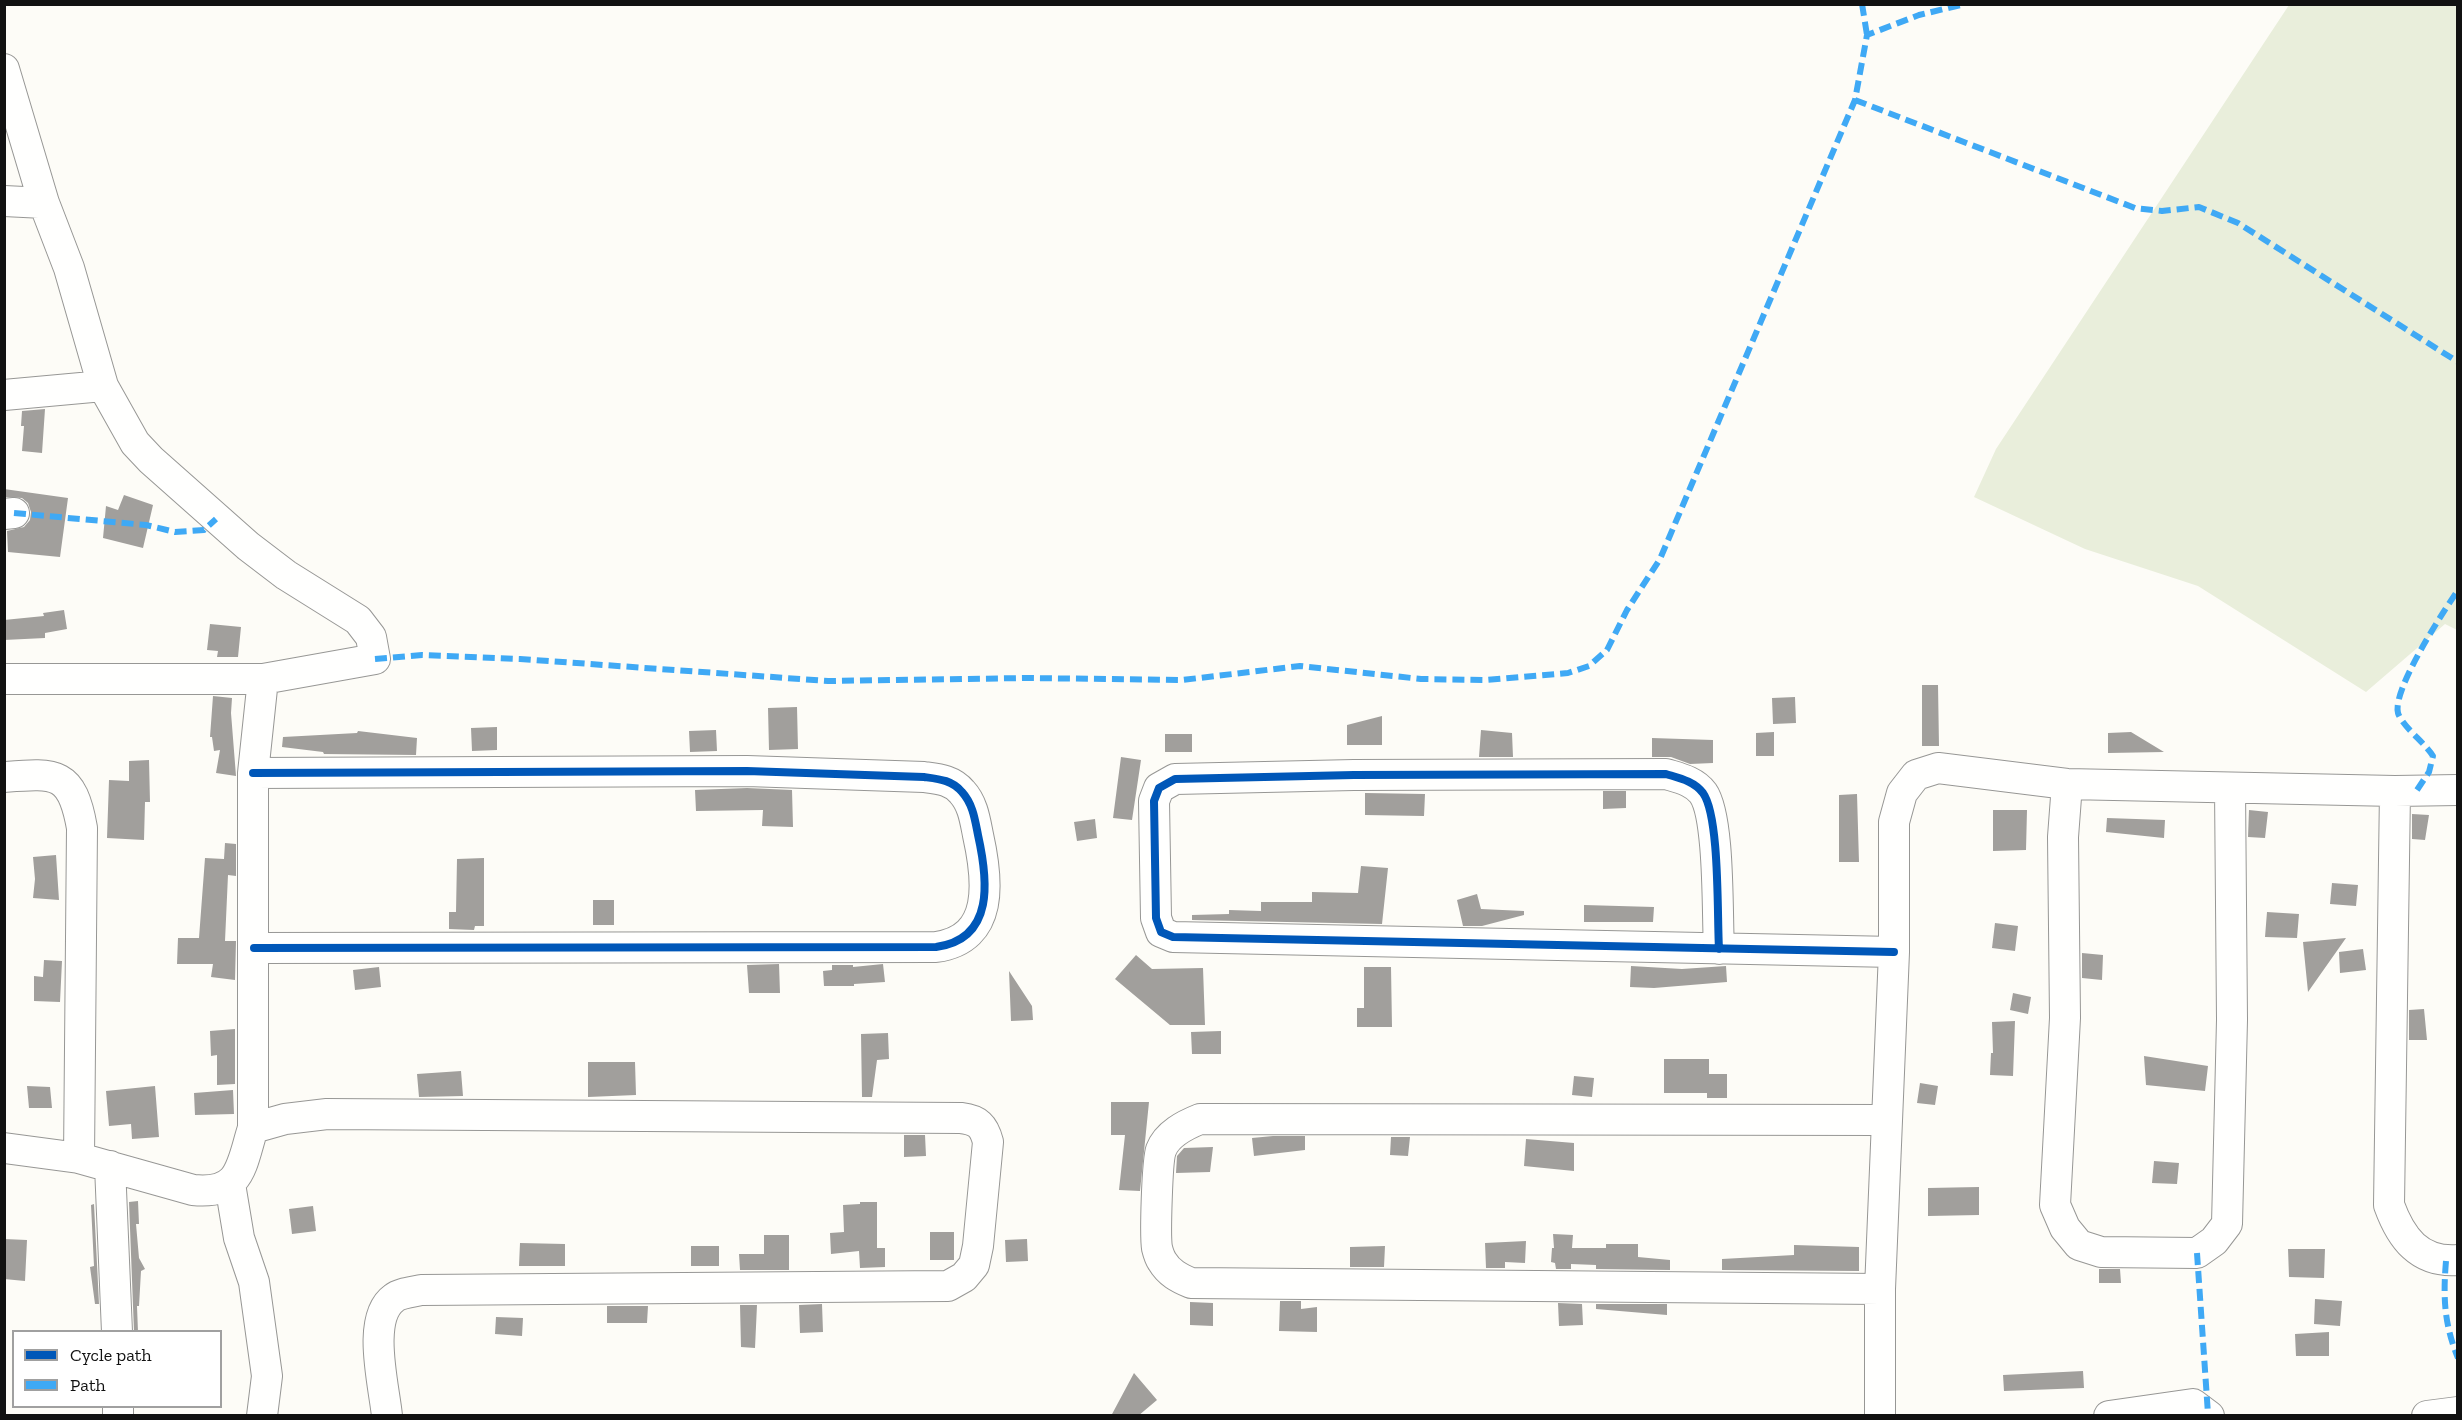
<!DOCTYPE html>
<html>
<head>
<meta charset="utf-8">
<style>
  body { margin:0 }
  #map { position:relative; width:2462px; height:1420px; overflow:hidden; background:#fdfcf7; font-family:"Zilla Slab",serif }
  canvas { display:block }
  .frame { position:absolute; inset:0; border:6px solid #111; pointer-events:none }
  .legend { position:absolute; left:12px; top:1330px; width:210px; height:78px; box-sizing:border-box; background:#fff; border:2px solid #a0a0a0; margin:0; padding:8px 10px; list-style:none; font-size:18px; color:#111 }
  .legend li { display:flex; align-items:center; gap:12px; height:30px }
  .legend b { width:30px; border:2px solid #a0a0a0 }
</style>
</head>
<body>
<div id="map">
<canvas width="2462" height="1420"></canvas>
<div class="frame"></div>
<ul class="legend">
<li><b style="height:8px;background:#0057b8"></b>Cycle path</li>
<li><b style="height:8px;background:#3fa9f5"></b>Path</li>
</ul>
</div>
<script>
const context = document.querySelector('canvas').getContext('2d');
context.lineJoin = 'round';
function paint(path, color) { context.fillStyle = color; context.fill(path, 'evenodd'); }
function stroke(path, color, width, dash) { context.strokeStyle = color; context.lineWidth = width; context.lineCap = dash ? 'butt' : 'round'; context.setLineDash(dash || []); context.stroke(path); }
paint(new Path2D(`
  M2289 5H2457V630L2445 624 2366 692 2198 586 2085 549 1974 497 1996 449Z`), '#e9eedb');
paint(new Path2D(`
  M45 409 42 453 22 451 24 426H21L22 411Z
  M4 489 68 498 60 557 8 552 7 531 24 527 30 520 31 512 28 503 22 498 5 497Z
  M124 495 153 505 143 548 103 538 106 506 118 510Z
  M64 610 67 629 45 633V638L4 640V620L44 616 43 613Z
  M210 624 241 627 238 657H217L218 651 207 650Z
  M1922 685H1938L1939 746H1922Z
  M213 696 232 698 231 713 236 776 216 773 220 750 214 751 212 737H210Z
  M1795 697 1796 723 1773 724 1772 698Z
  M797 707 798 749 769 750 768 708Z
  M1382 716V745H1347V725Z
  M497 727V750L472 751 471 728Z
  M716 730 717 751 690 752 689 731Z
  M1481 730 1512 733 1513 757H1479Z
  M358 731 417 738 416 755 324 754 323 752 282 747 283 737 357 733Z
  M1774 732V756H1756V733Z
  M2131 732 2164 752 2108 753V733Z
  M1165 734H1192V752H1165Z
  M1652 738 1713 740V763L1690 764 1671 757H1652Z
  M1121 757 1141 760 1132 820 1113 818Z
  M149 760 150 802H145L144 840 107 838 109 780 129 781V761Z
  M747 788 792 790 793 827 762 826 763 810 696 811 695 790Z
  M1603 791H1626V808L1603 809Z
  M1365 793 1425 794 1424 816 1365 815Z
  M1857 794 1859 862H1839V795Z
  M1993 810H2027L2026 850 1993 851Z
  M2249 810 2268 812 2265 838 2248 837Z
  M2412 814 2429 815 2425 840 2412 839Z
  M2107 818 2165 820 2164 838 2106 832Z
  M1095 819 1097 838 1077 841 1074 822Z
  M225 843 236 844V876L228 875 225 941H236L235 980 211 977 213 964H177L178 938H199L205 858 224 859Z
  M56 855 59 900 33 898 35 879 33 857Z
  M484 858V926H475L474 930 449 929V912H456L457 859Z
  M1361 866 1388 868 1382 924 1192 920V915L1229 914V910L1261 911V902H1312V892L1358 893Z
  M2332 883 2358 885 2356 906 2330 904Z
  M1477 894 1481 909 1524 911V915L1482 926H1463L1457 900Z
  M593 900H614V925H593Z
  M1584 905 1654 907 1653 922H1584Z
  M2267 912 2299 914 2297 938 2265 937Z
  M1995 923 2018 926 2015 951 1992 948Z
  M2346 938 2308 992 2303 942Z
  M2363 949 2366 970 2340 973 2339 952Z
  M2082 953 2103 955 2102 980 2082 978Z
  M1136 955 1152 969 1203 968 1205 1025H1170L1115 979Z
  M44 960 62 961 60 1002 34 1001V976L43 977Z
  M779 964 780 993H749L747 965Z
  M883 964 885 982 854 984V986H824L823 971 832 970V965H853V967Z
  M1631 966 1682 969 1726 966 1727 982 1654 988 1630 987Z
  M379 967 381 987 355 990 353 970Z
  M1364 967H1391L1392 1027H1357V1008H1364Z
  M1009 971 1032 1006 1033 1020 1011 1021Z
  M2013 993 2031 997 2028 1014 2010 1010Z
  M2424 1009 2427 1040H2409V1010Z
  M2015 1021 2013 1076 1990 1075 1991 1053H1993L1992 1022Z
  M235 1029V1084L217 1085V1055L211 1056 210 1031Z
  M1221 1031V1054H1192L1191 1032Z
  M888 1033 889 1059 877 1060 872 1097H862L861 1034Z
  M2144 1056 2208 1066 2205 1091 2146 1085Z
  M1664 1059H1709V1074H1727V1098H1707V1093H1664Z
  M588 1062H635L636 1095 588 1097Z
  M461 1071 463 1096 419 1097 417 1074Z
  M1574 1076 1594 1078 1592 1097 1572 1095Z
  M1920 1083 1938 1086 1935 1105 1917 1103Z
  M27 1086 50 1087 52 1108H29Z
  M155 1086 159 1137 132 1139 131 1124 109 1126 106 1091Z
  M233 1090 234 1114 195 1115 194 1093Z
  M1111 1102H1149L1140 1191 1119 1190 1125 1135H1111Z
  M904 1135H925L926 1156 904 1157Z
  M1273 1136H1305V1150L1254 1156 1252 1138Z
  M1391 1137H1410L1408 1156 1390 1155Z
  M1526 1139 1574 1143V1171L1524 1166Z
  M1213 1147 1210 1172 1176 1173 1177 1156 1184 1148Z
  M2154 1161 2179 1163 2177 1184 2152 1183Z
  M1979 1187V1215L1928 1216V1188Z
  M138 1201 139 1224H136L139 1258 145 1269 141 1271 139 1306H137L138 1332H134L129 1202Z
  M860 1202H877V1248H885V1267L860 1268 859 1251 831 1254 830 1233 844 1232 843 1205 860 1204Z
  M94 1204 99 1304H95L90 1267 94 1266 91 1205Z
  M313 1206 316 1231 292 1234 289 1209Z
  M930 1232H954V1260H930Z
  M1553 1234 1573 1235 1572 1248H1606V1244H1638V1257L1670 1260V1270L1596 1269V1265L1571 1264V1269H1556L1555 1263 1551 1262 1552 1248H1554Z
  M764 1235H789V1270H740L739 1254H764Z
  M4 1239 27 1240 25 1281 4 1279Z
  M1027 1239 1028 1261 1006 1262 1005 1240Z
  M1526 1241 1525 1263 1505 1262V1268H1486L1485 1243Z
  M520 1243 565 1244V1266H519Z
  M1794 1245 1859 1247V1271L1722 1270V1259L1794 1255Z
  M691 1246H719V1266H691Z
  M1385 1246 1384 1267H1350V1247Z
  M2288 1249H2325L2324 1278 2289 1277Z
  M2099 1269H2120L2121 1283H2099Z
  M2315 1299 2342 1301 2340 1326 2314 1324Z
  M1280 1301H1301V1309L1317 1307V1332L1279 1331Z
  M1190 1302 1213 1303V1326L1190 1325Z
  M1558 1303 1582 1304 1583 1325 1559 1326Z
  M822 1304 823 1332 800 1333 799 1305Z
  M1596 1304H1667V1315L1596 1309Z
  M740 1305H757L755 1348 741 1347Z
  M607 1306H648L647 1323H607Z
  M496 1317 523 1318 522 1336 495 1334Z
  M2329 1332V1356H2296L2295 1334Z
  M2083 1371 2084 1388 2004 1391 2003 1375Z
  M1134 1373 1157 1400 1138 1416H1111Z`), '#a19f9c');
const minor = new Path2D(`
  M4 69 44 203 69 268 103 386 135 443 151 460 248 546 286 575 358 620 371 637 375 659 263 679H4
  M4 201 44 203
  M4 395 103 386
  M4 514 14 513
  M253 773 747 771 924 777C939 779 952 780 962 792 973 804 975 820 978 835 988 880 995 939 936 947L254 948
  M4 777C56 773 72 771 82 828L79 1158
  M2067 784 2063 837 2065 1018 2055 1205 2065 1228 2079 1245 2101 1252 2197 1253 2214 1241 2227 1224 2232 1020 2230 788
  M2395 791 2389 1205C2401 1238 2419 1263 2458 1260
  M1719 949C1717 916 1720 817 1703 793 1694 781 1679 778 1666 774L1354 775 1175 779 1159 788 1154 801 1156 918 1161 932 1173 937 1894 952
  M253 1128 285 1119 327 1114 961 1118C978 1120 984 1126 988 1142L978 1246 974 1265 964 1277 948 1286 421 1290C413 1292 400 1293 394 1298 366 1318 384 1385 387 1416
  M4 1148 79 1158 193 1190C242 1195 241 1165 253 1128V773L263 679
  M110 1166 117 1332
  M230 1184 239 1238 254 1282 267 1376 262 1416
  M1880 1289 1191 1283C1179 1278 1169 1273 1162 1261 1160 1258 1158 1252 1157 1248 1155 1236 1157 1161 1161 1150 1167 1134 1185 1125 1200 1119L1887 1120
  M118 1406V1416
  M1880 1416V1289L1894 952V822L1902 793 1916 775 1938 768 2067 784 2395 791 2458 790
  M2109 1416 2193 1404 2209 1416
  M2427 1416 2458 1412`);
stroke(minor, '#979795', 32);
stroke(minor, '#fffffe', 30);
stroke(new Path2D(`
  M1862 4 1867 35
  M1855 100 2135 208 2162 211 2199 207 2238 223 2458 362
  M14 513 146 525 175 532 204 530 216 519
  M375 659 422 655 520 659 828 681 1028 678 1182 680 1300 666 1421 679 1485 680 1568 673 1589 666 1607 650 1627 610 1660 559 1855 100 1867 35 1919 15 1965 4
  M2417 790 2429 772 2433 756C2425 743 2402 726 2398 713 2392 690 2443 612 2458 590
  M2197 1253 2208 1414
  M2446 1261C2443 1297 2444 1324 2458 1358`), '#3fa9f5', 6, [12, 6]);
stroke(new Path2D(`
  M253 773 747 771 924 777C939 779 952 780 962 792 973 804 975 820 978 835 988 880 995 939 936 947L254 948
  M1719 949C1717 916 1720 817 1703 793 1694 781 1679 778 1666 774L1354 775 1175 779 1159 788 1154 801 1156 918 1161 932 1173 937 1894 952`), '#0057b8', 8);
</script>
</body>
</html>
